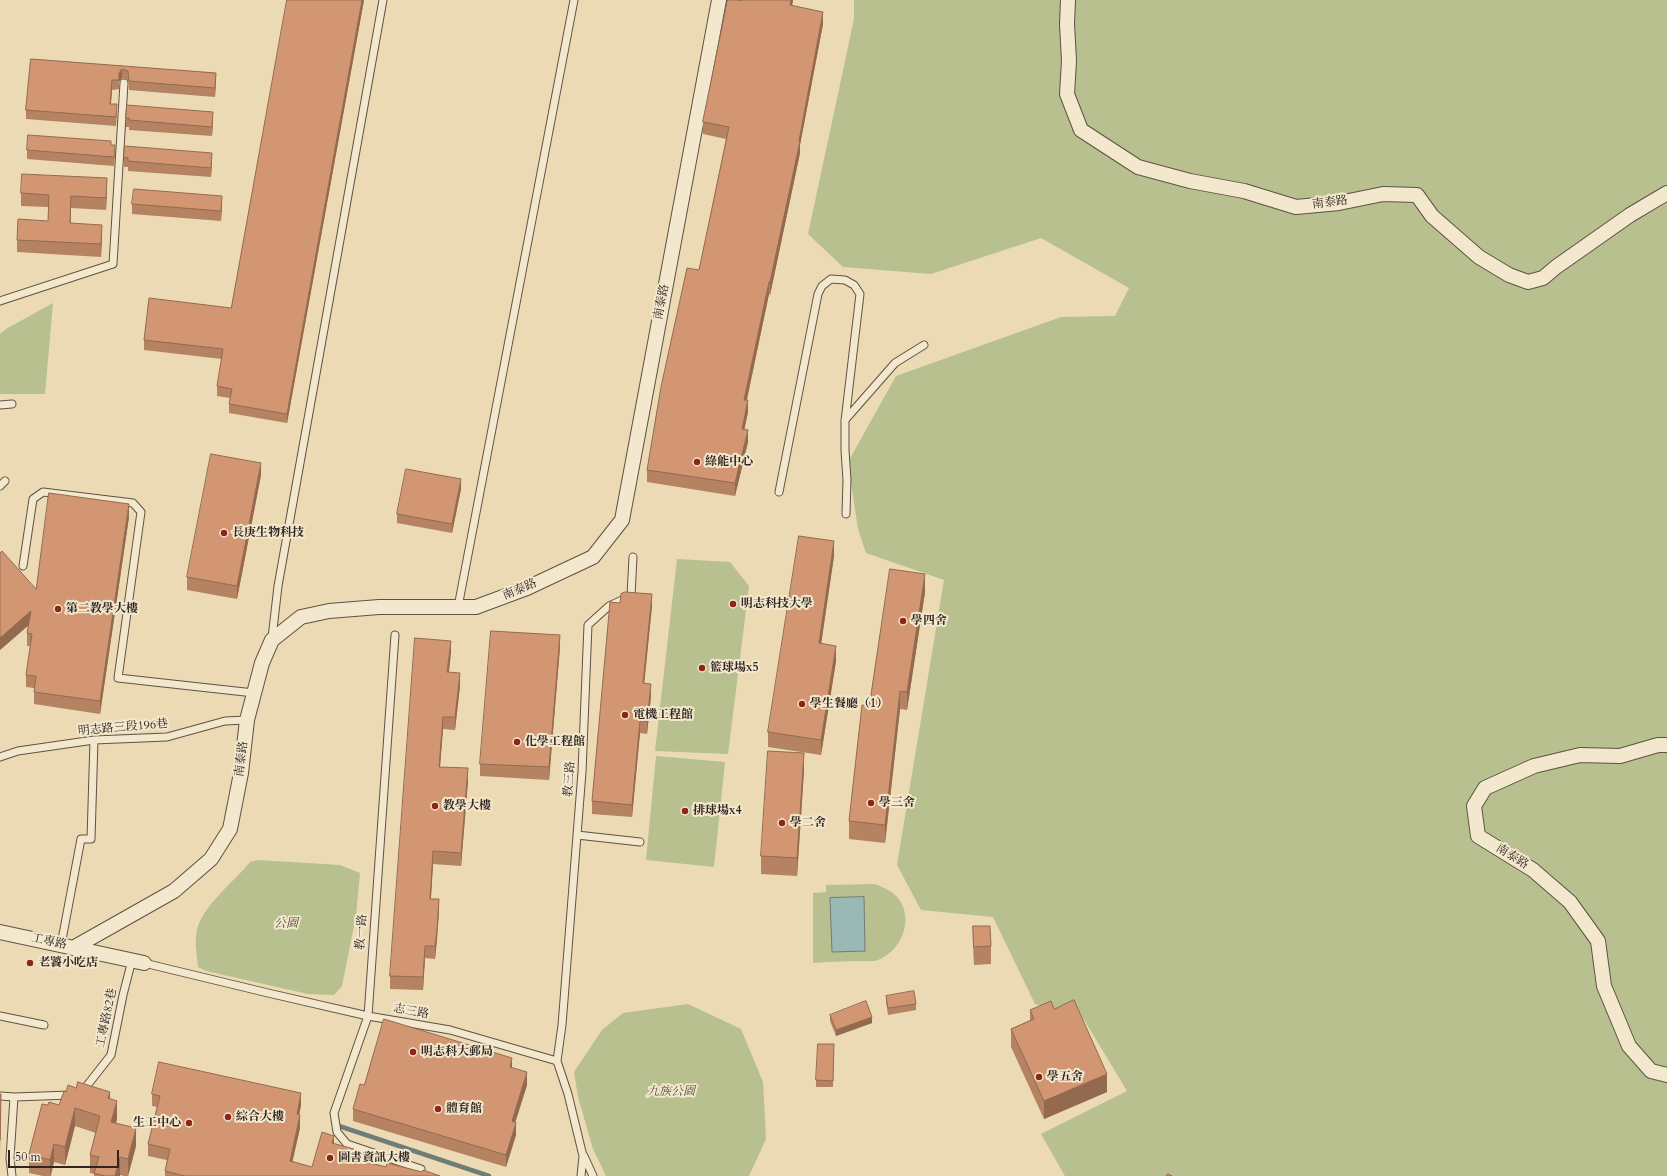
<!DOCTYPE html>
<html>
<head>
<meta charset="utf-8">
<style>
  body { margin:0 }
  #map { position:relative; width:1667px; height:1176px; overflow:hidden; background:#ecdab4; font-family:Cardo,serif }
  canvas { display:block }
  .scale { position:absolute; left:8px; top:1150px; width:111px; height:18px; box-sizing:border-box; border:2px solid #2f241e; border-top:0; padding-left:5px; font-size:12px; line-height:14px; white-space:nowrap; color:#2f241e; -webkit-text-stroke:3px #f3e7ce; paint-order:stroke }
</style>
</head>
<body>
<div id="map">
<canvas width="1667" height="1176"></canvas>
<div class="scale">50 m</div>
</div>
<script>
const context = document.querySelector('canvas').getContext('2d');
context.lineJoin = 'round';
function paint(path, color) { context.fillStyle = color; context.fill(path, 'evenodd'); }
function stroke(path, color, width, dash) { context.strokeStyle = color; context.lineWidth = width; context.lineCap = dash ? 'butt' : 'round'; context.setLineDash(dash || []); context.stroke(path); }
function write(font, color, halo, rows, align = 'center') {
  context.font = font + ' Cardo,"Noto Serif TC",serif'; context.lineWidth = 4; context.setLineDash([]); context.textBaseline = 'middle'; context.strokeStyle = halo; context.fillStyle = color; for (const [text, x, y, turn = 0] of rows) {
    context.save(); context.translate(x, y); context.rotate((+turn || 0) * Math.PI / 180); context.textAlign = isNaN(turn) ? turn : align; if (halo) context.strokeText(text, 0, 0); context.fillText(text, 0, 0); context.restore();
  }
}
paint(new Path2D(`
  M854 0H1667V1176H1065L1041 1134 1127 1091 1083 1018 1035 1004 993 917 921 910 897 865 944 580 866 553 858 529 848 462 896 376 1061 317 1115 316 1129 288 1041 238 931 274 843 267 808 234 854 19Z
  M53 303 45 394H0V334L6 329Z
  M677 559 730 562 749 586 728 754 655 751Z
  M656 756 725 762 714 867 646 860Z
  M257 860 340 865 360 873 356 916 342 986 334 995 308 994 206 971 198 967C197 955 194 942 197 930 202 906 235 881 250 862Z
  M875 884C882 887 888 889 894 894 916 913 904 950 878 960 873 962 865 961 860 961 844 961 829 962 813 963V893L826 892V885Z
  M688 1004 741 1029 763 1082 766 1139 749 1176H606L593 1149 578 1097 574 1072 602 1030 623 1013Z`), '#b7c08e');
const water = new Path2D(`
  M864 897 865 951 832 952 830 898Z`);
paint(water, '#9ab9b5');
stroke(water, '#6f7d79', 1);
stroke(new Path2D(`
  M336 1125 489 1176`), '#6f7d79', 4.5);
const service = new Path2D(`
  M0 301 113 264 124 83
  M0 405 12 404
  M845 420 895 363 924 345
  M0 486 5 481
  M779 492 818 294 822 286 831 279 845 280 854 285 860 294 845 421V450L847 480 846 514
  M23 566 33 499 43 492 133 503 141 512 118 678 254 693
  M458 607 574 0
  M395 635 368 1016 334 1113 337 1132 347 1144 421 1169 418 1176
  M272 638 278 586 383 0
  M0 757 18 751 94 740 167 737 225 721 247 720
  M577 835 640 842
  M61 945 81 839H91L94 740
  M144 963 268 993 368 1016 450 1030 557 1061 568 1094 583 1156 581 1176
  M0 1016 44 1025
  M557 1061 562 1025 582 772 588 625 609 606 631 596 633 557
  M82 1092 111 1055 123 995 132 960
  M0 1096 14 1097
  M584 1156 593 1176
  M12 1176 10 1158 14 1097 71 1095`);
const minor = new Path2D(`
  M1068 0 1067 24 1069 61 1067 94 1081 130 1138 167 1190 181 1244 191 1296 207 1339 203 1383 194 1417 195 1432 216 1479 257 1509 275 1528 282 1543 278 1556 267 1630 215 1667 193
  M1667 745H1658L1620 756 1580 755 1534 766 1485 788 1474 806 1478 836 1533 870 1570 902 1598 941 1604 986 1629 1046 1651 1071 1667 1075
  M0 932 144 963
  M73 948 174 891 211 859 230 829 241 773 247 720 262 663 272 640 301 617 329 611 379 607H476L527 588 593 557 622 520 719 0`);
stroke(service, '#5e5244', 9);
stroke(minor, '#5e5244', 16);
stroke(service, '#f3e7ce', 7);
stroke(minor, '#f3e7ce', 14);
paint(new Path2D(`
  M364 0 287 423 229 413V404L230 398 217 396V386L222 359 144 350V340L231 308Z
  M741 0H793L792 6 823 24 800 145V153L770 295 769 294 747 400 748 412 744 429 748 442 735 496 647 482V470L699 270 726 139 703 134V122Z
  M31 59 216 73 215 97 129 90 128 80 122 78 119 82V89L112 90 111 104 117 114 116 126 26 119V110Z
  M126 118 213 121 212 136 129 130V127H126Z
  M27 150 115 155 114 166 27 159Z
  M124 157 212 162 211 177 128 171V167H124Z
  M107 191 106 210 71 208V223L102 237 101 257 17 252V240L48 221 49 207 21 206V193Z
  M132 204 222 206 221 221 132 214Z
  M261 475 237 599 187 590V577Z
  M461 489 452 533 397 523V514Z
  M129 517 100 714 34 704V688L26 687V675L30 646H27V633L29 625 0 650 36 589Z
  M834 556 821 644 836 661 821 755 768 747V732Z
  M925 592 907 710 900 709 885 843 849 839V821L869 706Z
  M652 606 644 683 651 696 647 734 640 733 632 817 592 814V801Z
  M560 647 549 780 480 776V764Z
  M451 653 449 672 460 686 455 730 443 729 440 767 468 781 461 866 433 864 431 899 439 911 437 942 435 959 425 958 423 990 390 989V976Z
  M804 771 797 876 761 874V856Z
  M973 926 991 946V964L974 965 973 945Z
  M886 996 916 1004V1010L888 1015 886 1002Z
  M1054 1009 1107 1092 1044 1119 1011 1047V1029L1030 1020V1010Z
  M830 1015 872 1023 836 1036 830 1021Z
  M834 1051 833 1087H816V1080Z
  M512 1068 527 1085 515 1122 516 1135 506 1167 353 1121V1109L364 1085Z
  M0 1094H1L0 1158Z
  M152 1094 301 1105 299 1115 300 1128 292 1161 312 1167 334 1144 354 1158 386 1167 422 1172 440 1176H165V1171L167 1160 148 1156V1144L157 1107 152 1106Z
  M110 1099 117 1119 116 1123 136 1146 128 1176H124L120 1175V1176H94V1174L90 1173V1155L96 1133 75 1126 65 1165 54 1162 51 1176H43L29 1173V1154L48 1105H59Z`), '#b58262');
paint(new Path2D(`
  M362 0H364L287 423V414Z
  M791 0H793L790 18V5Z
  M823 12V24L800 145V153L770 295V282L799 141Z
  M122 69V78L119 82V89V73Z
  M216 73V82L215 97V88Z
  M112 80V90L110 113V104Z
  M213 112V121L212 136V127Z
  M212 153V162L211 177V168Z
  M107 178V191L106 210V198Z
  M71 196V208L70 235V223Z
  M222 196V206L221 221V211Z
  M102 225V237L101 257V244Z
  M769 282V294L744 412V400Z
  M748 400V412L742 441V429Z
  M748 430V442L735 496V483Z
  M261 463V475L237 599V586Z
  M461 479V489L452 533V524Z
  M129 504V517L100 714V701Z
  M834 541V556L819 658V643Z
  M925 574V592L907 710V692Z
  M652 594V606L643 696V683Z
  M31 611V623L0 650V638Z
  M560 635V647L549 780V767Z
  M451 641V653L447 685V672Z
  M836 646V661L821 755V740Z
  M460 673V686L455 730V717Z
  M651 684V696L647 734V721Z
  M900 691V709L885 843V825Z
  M443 717V729L439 779V767Z
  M640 721V733L632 817V805Z
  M804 753V771L797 876V858Z
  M468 768V781L461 866V853Z
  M433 851V864L430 911V899Z
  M439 899V911L435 959V946Z
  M425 946V958L423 990V977Z
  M872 1017V1023L836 1036V1030Z
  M512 1058V1071L510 1067Z
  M527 1072V1085L512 1133V1121Z
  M1107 1074V1092L1044 1119V1101Z
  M110 1092V1110L108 1098Z
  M301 1093V1105L297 1127V1114Z
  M117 1101V1119L111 1140V1122Z
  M75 1108V1126L65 1165V1147Z
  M300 1115V1128L290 1173V1161Z
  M516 1123V1135L506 1167V1155Z
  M136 1128V1146L128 1176V1159Z
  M334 1136V1148L332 1143Z
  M54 1144V1162L50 1176V1160Z
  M354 1149V1161L351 1158Z
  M120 1157V1176H115Z`), '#936a50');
const building = new Path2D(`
  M287 0H362L287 414 229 404 232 389 217 386 223 349 144 340 149 298 231 308Z
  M728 0H737L741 1V0H791L790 5 823 12 799 141H800L770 282H769L744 400H748L742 429 748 430 735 483 647 470 661 387 687 268 699 270 729 127 703 122Z
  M31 59 216 73 215 88 129 81 128 71 122 69 119 73V80H112L110 104H117L116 117 26 110Z
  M127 105 213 112 212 127 129 120V118H126Z
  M28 135 111 141V145H115L114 157 27 150Z
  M125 146 212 153 211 168 128 161V158L124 157Z
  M22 174 107 178 106 198 71 196 70 223 102 225 101 244 17 240 18 219 48 221 49 195 21 193Z
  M134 189 222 196 221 211 132 204Z
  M211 454 261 463 237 586 187 577Z
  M406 469 461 479 452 524 397 514Z
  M49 493 129 504 100 701 34 692 36 676 26 675 32 634 27 633 31 611 0 638V553L2 551 36 589Z
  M799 536 834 541 819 643 836 646 821 740 768 732Z
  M890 569 925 574 907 692 900 691 885 825 849 821 862 705 869 706Z
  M625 592 652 594 643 683 651 684 647 721H640L632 805 592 801 610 602 620 603 621 594Z
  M491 631 560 635 549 767 480 764Z
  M415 638 451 641 447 672 460 673 455 717H443L439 767 468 768 461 853 433 851 430 899H439L437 930 435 946H425L423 977 390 976Z
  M768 751 804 753 797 858 761 856Z
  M973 926H990L991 946 974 947Z
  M914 991 916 1004 888 1008 886 996Z
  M1074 1000 1107 1074 1044 1101 1011 1029 1034 1019 1030 1010 1051 1001 1054 1009Z
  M866 1001 872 1017 836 1030 830 1015Z
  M384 1019 512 1058 510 1067 527 1072 512 1121 516 1123 506 1155 353 1109 360 1084 364 1085Z
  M818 1044H834L833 1081 816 1080Z
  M159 1062 301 1093 297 1114 300 1115 290 1161 312 1167 322 1132 334 1136 332 1143 354 1149 351 1158 386 1167 387 1163 422 1172 423 1170 440 1176H185L165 1171 170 1149 148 1144 160 1096 152 1094Z
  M78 1082 110 1092 108 1098 117 1101 111 1122 136 1128 128 1159 120 1157 115 1176H105L94 1173 99 1157 90 1155 100 1116 75 1108 65 1147 54 1144 50 1160 29 1154 42 1104 48 1105 49 1102 59 1105 64 1091 66 1092 68 1085 76 1088Z
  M0 1094H1L0 1140Z
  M1168 1174 1172 1176H1167Z`);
paint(building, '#d29772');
stroke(building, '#936a50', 1);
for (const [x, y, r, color] of [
  [697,462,4,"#8f2418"],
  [224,533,4,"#8f2418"],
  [733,604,4,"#8f2418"],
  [58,609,4,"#8f2418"],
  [903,621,4,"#8f2418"],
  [702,668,4,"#8f2418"],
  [802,704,4,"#8f2418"],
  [625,715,4,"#8f2418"],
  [517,742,4,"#8f2418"],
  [871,803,4,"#8f2418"],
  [435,806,4,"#8f2418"],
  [685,811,4,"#8f2418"],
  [782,823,4,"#8f2418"],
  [30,963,4,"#8f2418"],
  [413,1052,4,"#8f2418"],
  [1039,1077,4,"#8f2418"],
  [438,1109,4,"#8f2418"],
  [228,1117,4,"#8f2418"],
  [189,1123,4,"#8f2418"],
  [330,1158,4,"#8f2418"]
]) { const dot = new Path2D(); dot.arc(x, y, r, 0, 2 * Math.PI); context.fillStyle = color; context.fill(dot); stroke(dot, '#f3e7ce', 1.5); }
write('12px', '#2f241e', '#f3e7ce', [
  ["南泰路",1330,203,-7],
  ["南泰路",662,302,-79],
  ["南泰路",520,590,-23],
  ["明志路三段196巷",123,728,-5],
  ["南泰路",242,759,-83],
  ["教三路",570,779,-86],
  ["南泰路",1512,857,32],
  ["教一路",362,932,-86],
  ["工專路",49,942,12],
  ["志三路",411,1012,10],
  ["工專路82巷",107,1018,-78]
]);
write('bold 12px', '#2f241e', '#f3e7ce', [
  ["綠能中心",705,462],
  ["長庚生物科技",232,533],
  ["明志科技大學",741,604],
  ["第二教學大樓",66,609],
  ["學四舍",911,621],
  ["籃球場x5",710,668],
  ["學生餐廳（1）",810,704],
  ["電機工程館",633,715],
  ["化學工程館",525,742],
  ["學三舍",879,803],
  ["教學大樓",443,806],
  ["排球場x4",693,811],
  ["學二舍",790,823],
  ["老饕小吃店",38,963],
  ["明志科大郵局",421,1052],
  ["學五舍",1047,1077],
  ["體育館",446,1109],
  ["綜合大樓",236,1117],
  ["生工中心",181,1123,"right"],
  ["圖書資訊大樓",338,1158]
], 'left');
write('italic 12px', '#514b3a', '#f3e7ce', [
  ["公園",286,924],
  ["九族公園",671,1092]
]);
</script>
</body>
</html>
